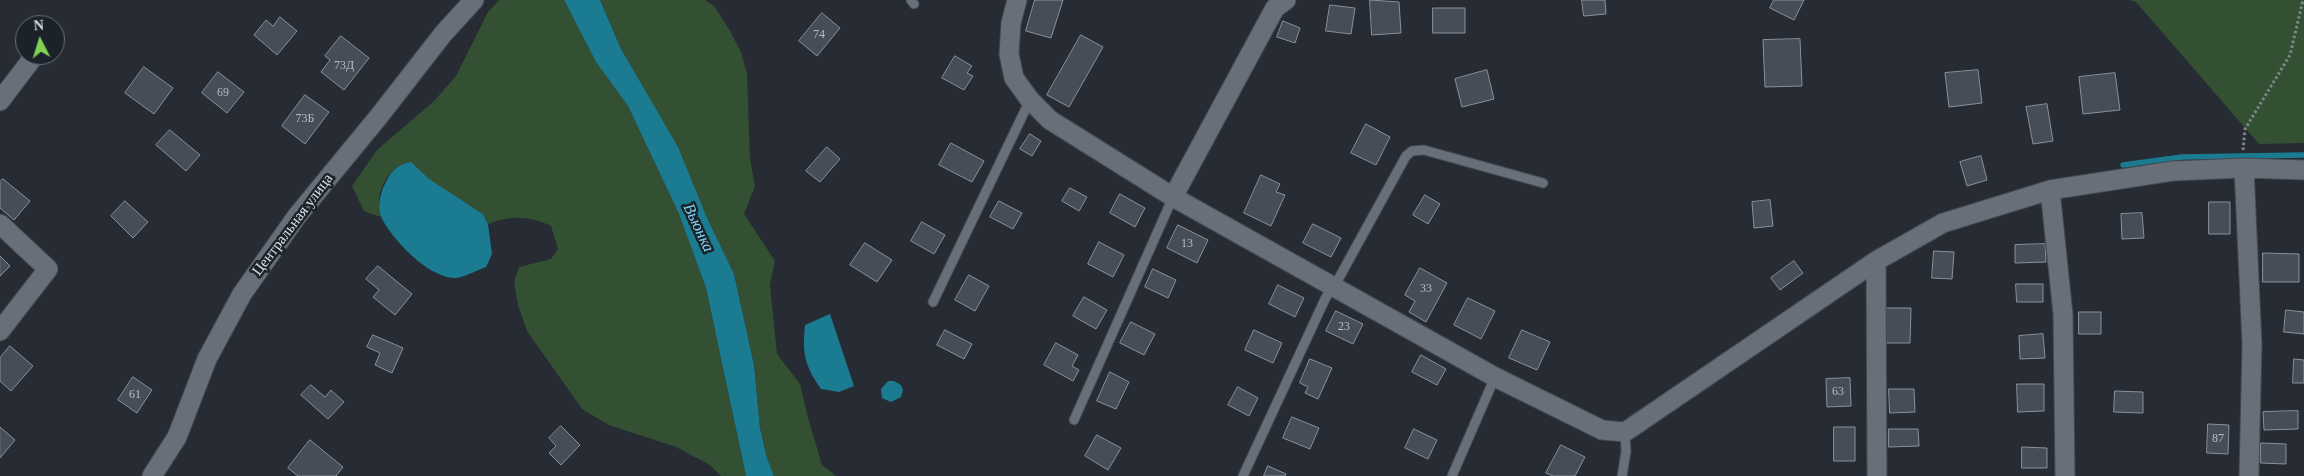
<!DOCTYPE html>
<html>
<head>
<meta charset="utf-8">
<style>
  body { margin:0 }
  #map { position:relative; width:2304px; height:476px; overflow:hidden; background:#262b34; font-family:"Times New Roman",serif }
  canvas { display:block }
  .north { position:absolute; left:15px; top:15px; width:50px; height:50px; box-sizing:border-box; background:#1c222a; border:1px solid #696e75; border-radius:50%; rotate:355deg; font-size:14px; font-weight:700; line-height:20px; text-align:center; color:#dce0e6 }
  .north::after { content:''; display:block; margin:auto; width:18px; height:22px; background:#80d051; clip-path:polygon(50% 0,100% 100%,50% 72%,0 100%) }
</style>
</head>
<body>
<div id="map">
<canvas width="2304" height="476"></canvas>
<div class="north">N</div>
</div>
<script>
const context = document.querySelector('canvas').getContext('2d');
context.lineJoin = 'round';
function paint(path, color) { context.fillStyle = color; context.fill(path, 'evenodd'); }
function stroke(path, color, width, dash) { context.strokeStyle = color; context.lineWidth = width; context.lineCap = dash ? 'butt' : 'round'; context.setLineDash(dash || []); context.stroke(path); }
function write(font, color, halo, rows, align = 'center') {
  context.font = font + ' "Times New Roman",serif'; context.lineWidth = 5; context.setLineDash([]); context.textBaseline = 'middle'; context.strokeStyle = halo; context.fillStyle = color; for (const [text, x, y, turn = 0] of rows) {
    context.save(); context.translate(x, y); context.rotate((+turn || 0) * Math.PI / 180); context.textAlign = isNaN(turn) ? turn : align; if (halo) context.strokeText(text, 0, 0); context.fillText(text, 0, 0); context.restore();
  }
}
paint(new Path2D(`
  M499 0H564L596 62 628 106 679 214 706 288 746 476H721L710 465 676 447 609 425 582 409 527 331 518 305 514 282 519 267 551 259 558 249 551 226C529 216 511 215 488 224L483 214 428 179 411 162C395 164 385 177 380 193 378 199 381 210 381 217L364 211 352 186 377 150 434 101 456 76 488 12Z
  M600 0H705L714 6 729 29 741 52 747 74 750 159 755 186 744 214 775 261 770 285 777 354 800 384 807 414 822 465 836 476H774L767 458 760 428 754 365 734 274 621 49Z
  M2129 0H2304V143L2259 144 2136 2Z`), '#335032');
paint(new Path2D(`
  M564 0H600L621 49 678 147 707 218 734 274 754 365 760 428 767 458 774 476H746L706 288 679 214 628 106 596 62Z
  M411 162 429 179 483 214 488 224 492 254 486 267C477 270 462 279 453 278 427 276 393 240 382 219 377 207 380 192 386 182 391 171 398 164 411 162Z
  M830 314 854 386 839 392 821 389C805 366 802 354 805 325Z
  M888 381H894L901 385 903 390 901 397 891 402 882 398 881 389Z`), '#1a7b91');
stroke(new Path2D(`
  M2123 165 2182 157 2304 155`), '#1a7b91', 5.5);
const building = new Path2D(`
  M1035 0H1063L1051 38 1026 31Z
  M1370 0 1399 2 1401 33 1372 35Z
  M1582 0H1605L1606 14 1584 16Z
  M1774 0H1804L1794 20 1770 8Z
  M1330 5 1355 8 1351 34 1326 31Z
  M1433 8H1465V33H1433Z
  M822 13 840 28 817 56 799 41Z
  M280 17 297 31 277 55 254 35 266 20 273 26Z
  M1283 21 1300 28 1295 43 1277 37Z
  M1081 35 1103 47 1069 107 1047 95Z
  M341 36 369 58 344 90 321 72 330 60 325 56Z
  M1800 39 1802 86 1765 87 1763 40Z
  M955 56 972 66 967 73 973 76 964 90 942 78Z
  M144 67 173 88 154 114 125 93Z
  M1487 70 1494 99 1462 107 1455 79Z
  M1978 70 1982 103 1949 107 1945 73Z
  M218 72 244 92 227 113 202 93Z
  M2115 73 2120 110 2083 114 2079 77Z
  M305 95 329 112 305 144 282 126Z
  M2047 104 2053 141 2033 144 2026 107Z
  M1366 124 1390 137 1376 165 1351 153Z
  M170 130 200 155 186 171 156 145Z
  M1030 134 1041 141 1032 156 1020 149Z
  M951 143 984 161 972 182 939 165Z
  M827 147 840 159 820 182 806 171Z
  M1981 156 1987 180 1967 186 1960 162Z
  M1261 175 1280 184 1276 192 1285 195 1271 226 1244 213Z
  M3 179 30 201 14 220 0 208V182Z
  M1070 188 1087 197 1079 211 1062 201Z
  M1120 194 1145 208 1135 227 1110 213Z
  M1425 195 1440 204 1428 224 1413 215Z
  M1770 200 1773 226 1754 228 1752 202Z
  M125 201 148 222 133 238 111 216Z
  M999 201 1022 213 1013 229 990 217Z
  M2209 202H2230V234H2209Z
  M2142 213 2144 238 2122 239 2121 214Z
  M922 222 945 235 934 254 911 241Z
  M1313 224 1341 238 1331 257 1303 243Z
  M1178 225 1208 240 1197 263 1167 248Z
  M1099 242 1124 255 1113 277 1088 264Z
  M865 243 892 260 877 282 850 265Z
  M2045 244 2046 262 2015 263V245Z
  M1934 251 1954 252 1952 279 1932 278Z
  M2263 253 2299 254V282H2263Z
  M0 256 10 266 0 276Z
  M1794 261 1803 273 1780 290 1771 278Z
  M378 266 412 294 395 315 373 297 379 290 366 279Z
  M1420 268 1447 283 1426 322 1409 312 1415 301 1405 295Z
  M1153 269 1176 280 1168 298 1145 287Z
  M969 275 989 286 975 311 955 300Z
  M2016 284H2043V302H2017Z
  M1278 285 1304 298 1295 317 1269 304Z
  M1084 297 1107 310 1096 329 1073 316Z
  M1468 298 1495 311 1481 339 1454 325Z
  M1886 308H1911L1910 343H1885Z
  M2286 310 2304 312V334L2284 332Z
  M1336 311 1363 324 1353 344 1326 331Z
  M2079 312H2101V334H2079Z
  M1131 322 1155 334 1144 355 1120 343Z
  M945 330 972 344 964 359 937 345Z
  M1254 330 1282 343 1273 363 1245 350Z
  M1522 330 1550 342 1537 370 1509 358Z
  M2043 334 2045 358 2020 359 2019 336Z
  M373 335 403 348 392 373 375 365 380 353 367 347Z
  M1056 343 1078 355 1072 366 1079 370 1073 381 1044 365Z
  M10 346 33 366 11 391 0 381V358Z
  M1421 355 1446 369 1437 385 1412 372Z
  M1310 359 1332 368 1318 399 1305 393 1308 387 1300 383Z
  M2294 359 2304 360V383H2293Z
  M1110 372 1129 382 1116 409 1097 401Z
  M133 377 152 390 137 413 118 400Z
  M1850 378 1851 406 1827 407 1826 379Z
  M2017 384H2044V411L2018 412Z
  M311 385 325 397 331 390 344 402 328 419 301 395Z
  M1238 387 1258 398 1249 416 1228 405Z
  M1889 389H1914L1915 412 1890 413Z
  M2115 391 2143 392V413L2114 412Z
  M2298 411V429L2264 430 2263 412Z
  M1292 417 1319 428 1310 449 1283 438Z
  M2208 424 2229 425 2228 454 2207 453Z
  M561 426 580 445 561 465 549 453 556 446 549 438Z
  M0 427 15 440 0 458Z
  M1834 427H1855V461H1834Z
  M1414 429 1437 440 1428 459 1405 448Z
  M1889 429H1918L1919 446 1889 447Z
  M1097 435 1121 448 1108 470 1085 456Z
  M310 440 343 467 336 476H298L288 468Z
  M2261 443 2286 444V464L2261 463Z
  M1561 445 1585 457 1575 476H1553L1546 473Z
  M2022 447 2047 448V468H2022Z
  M1268 466 1286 474 1285 476H1264Z`);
paint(building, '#474d57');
stroke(building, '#8a919c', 1);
const service = new Path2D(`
  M911 0 914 4
  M933 302 1030 100
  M1074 420 1173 197
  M1243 476 1326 297 1334 287 1406 156 1412 151 1424 150 1543 183
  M1452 476 1495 377
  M1622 476 1626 452 1625 432`);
const minor = new Path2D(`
  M1017 0 1011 23 1009 54 1014 78 1030 100 1050 120 1173 197 1495 377 1602 430 1625 432 1876 261 1943 223 2050 190 2173 171 2244 168 2304 170
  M0 101 35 55
  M2244 168 2252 344 2249 476
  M2050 190 2063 314 2065 476
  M1173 197 1275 8 1286 0
  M0 224 48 269 0 331
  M1876 261 1877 476
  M152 476 177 437 207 359 242 294 297 216 380 115 443 34 474 0`);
stroke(service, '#444951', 11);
stroke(minor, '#444951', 21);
stroke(new Path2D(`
  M2243 150 2245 129 2290 55 2303 0`), '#80858c', 3, [2.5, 2.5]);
stroke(service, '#686f79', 9);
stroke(minor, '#686f79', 19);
write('12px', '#b7bbc2', null, [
  ["74",819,35],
  ["73Д",344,66],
  ["69",223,93],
  ["73Б",305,119],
  ["13",1187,244],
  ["33",1426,289],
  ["23",1344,327],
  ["63",1838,392],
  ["61",135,395],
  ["87",2218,439]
]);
write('15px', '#dce0e6', '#1c222a', [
  ["Центральная улица",293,225,-53]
]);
write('italic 16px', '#7edcf6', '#1c222a', [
  ["Вьюнка",698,228,65]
]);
</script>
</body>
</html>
